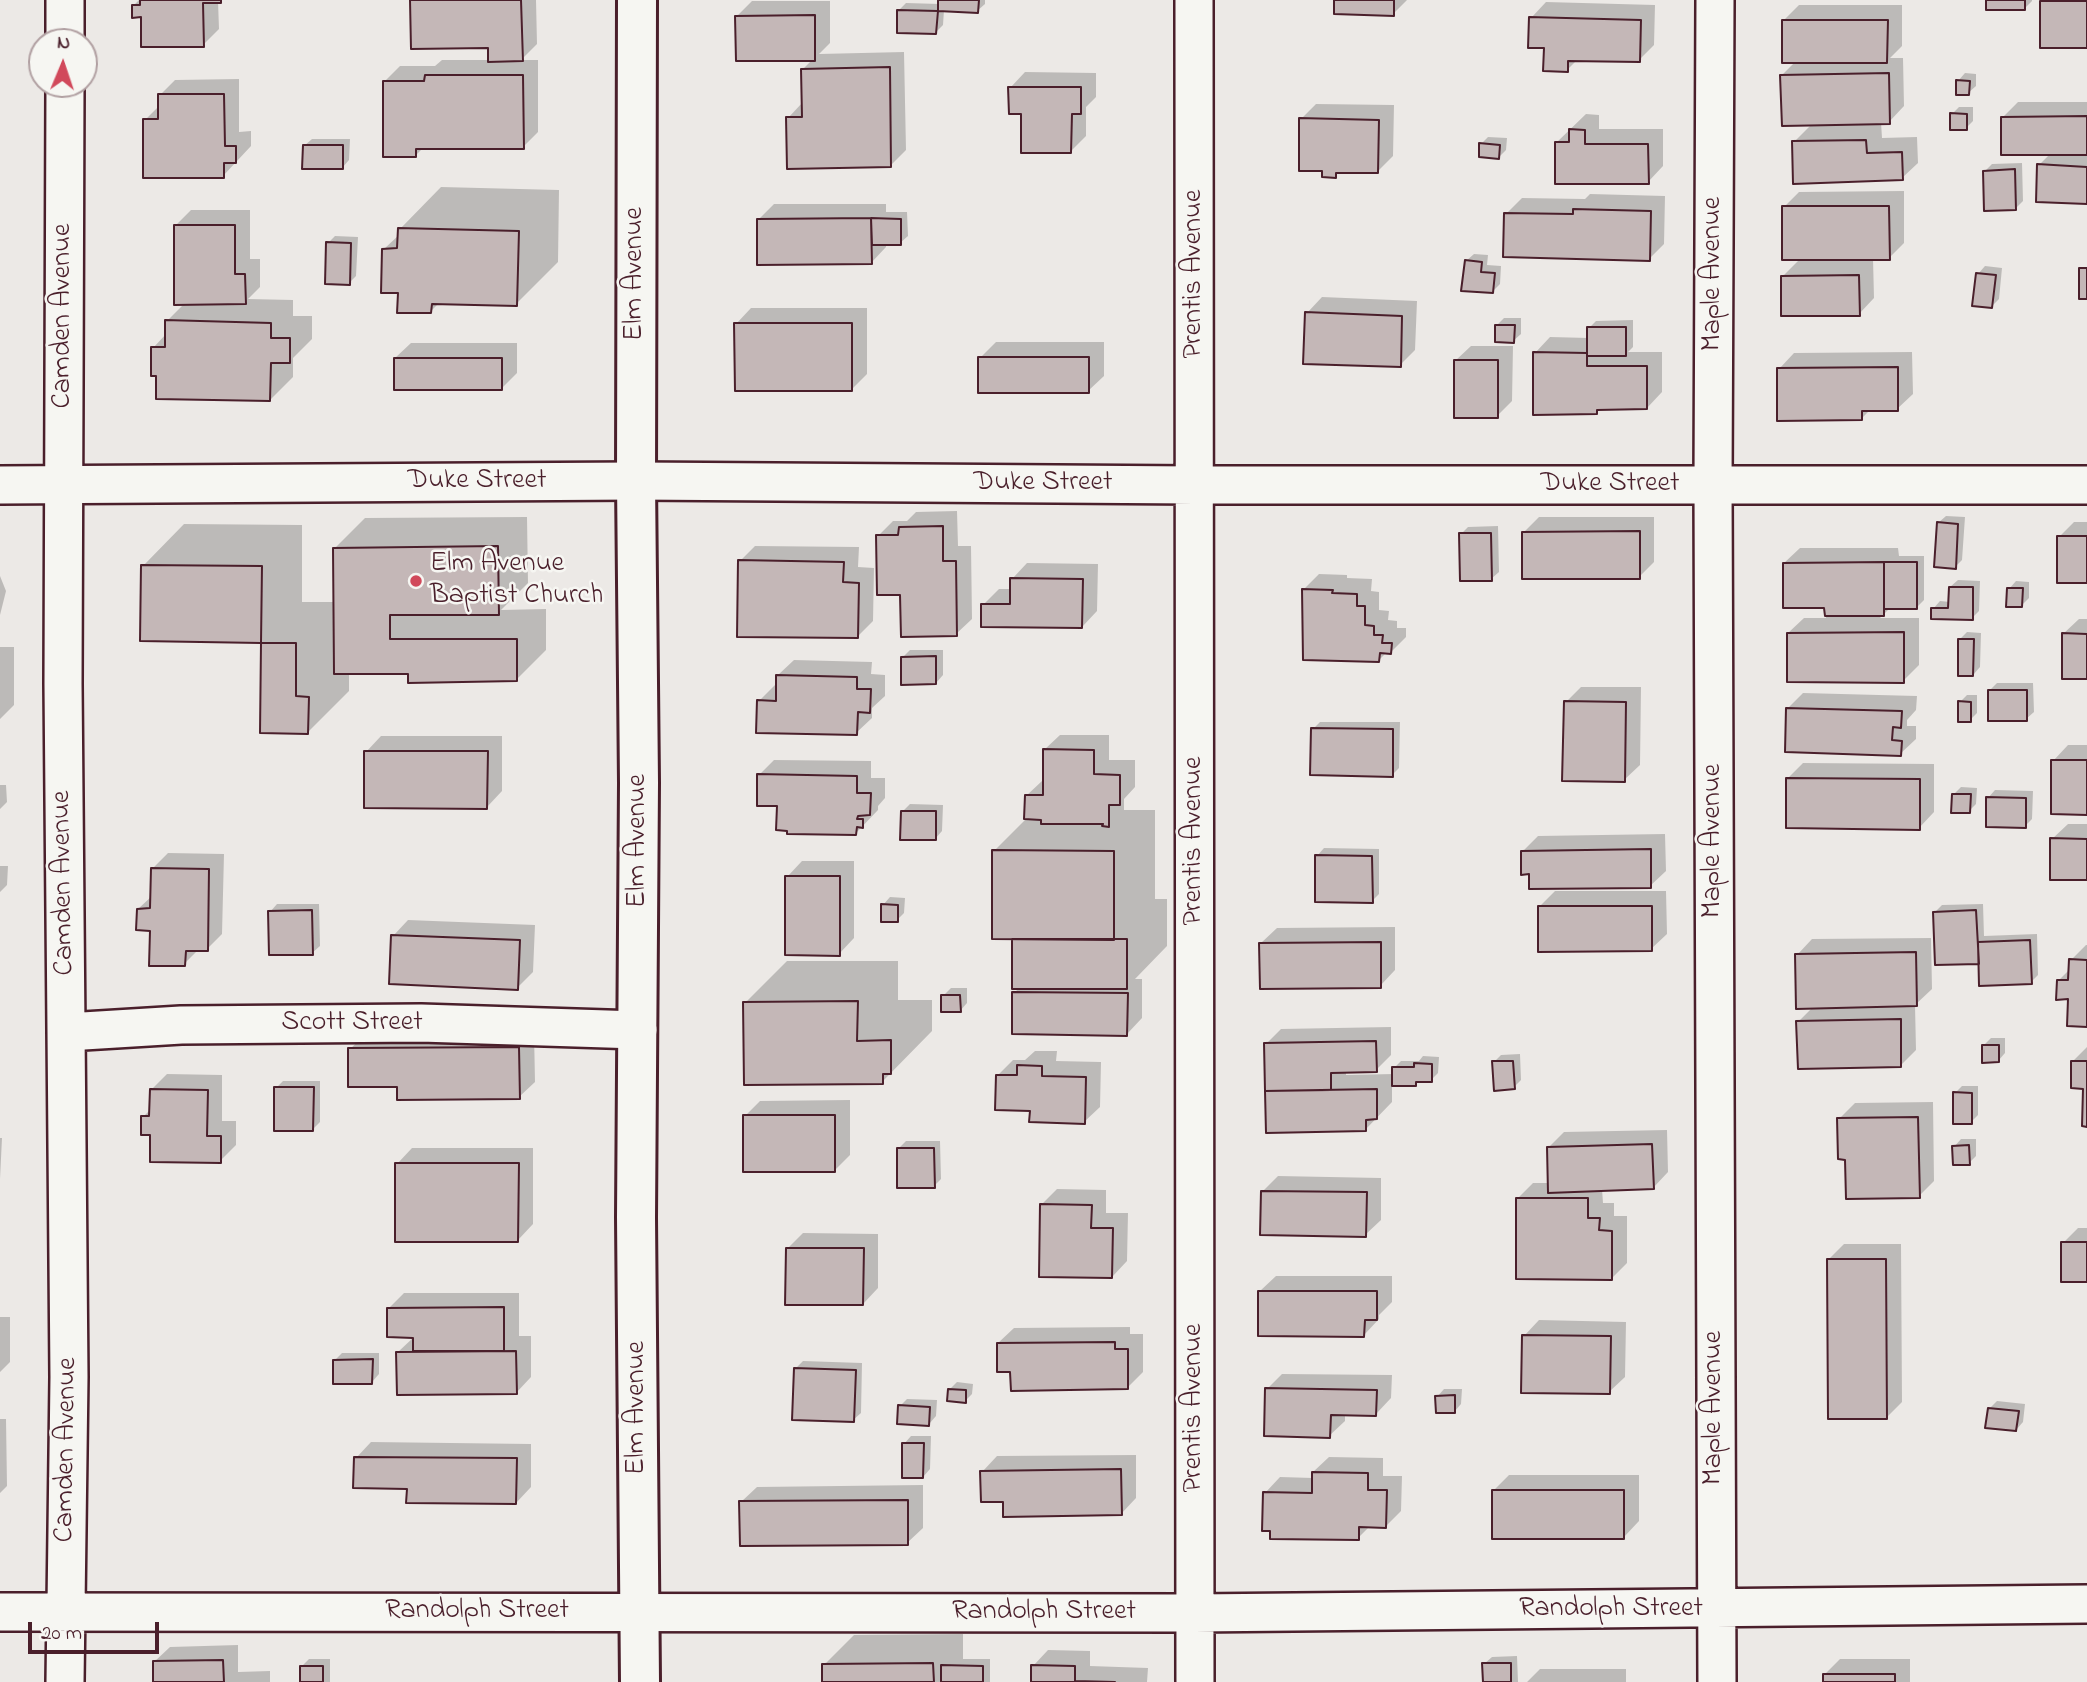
<!DOCTYPE html>
<html>
<head>
<meta charset="utf-8">
<style>
  body { margin:0 }
  #map { position:relative; width:2087px; height:1682px; overflow:hidden; background:#ece9e6; font-family:"Indie Flower",sans-serif }
  canvas { display:block }
  .north { position:absolute; left:28px; top:28px; width:70px; height:70px; box-sizing:border-box; background:#f6f6f2; border:2px solid #b1a0a2; border-radius:50%; rotate:2deg; font-size:19px; font-weight:700; line-height:28px; text-align:center; color:#4a1f2b }
  .north::after { content:''; display:block; margin:auto; width:24px; height:32px; background:#d1495b; clip-path:polygon(50% 0,100% 100%,50% 72%,0 100%) }
  .scale { position:absolute; left:28px; top:1622px; width:131px; height:32px; box-sizing:border-box; border:4px solid #4a1f2b; border-top:0; padding-left:9px; font-size:21px; line-height:24px; white-space:nowrap; color:#4a1f2b; -webkit-text-stroke:5px #f6f6f2; paint-order:stroke }
</style>
</head>
<body>
<div id="map">
<canvas width="2087" height="1682"></canvas>
<div class="north">N</div>
<div class="scale">20 m</div>
</div>
<script>
const context = document.querySelector('canvas').getContext('2d');
context.lineJoin = 'round';
function paint(path, color) { context.fillStyle = color; context.fill(path, 'evenodd'); }
function stroke(path, color, width, dash) { context.strokeStyle = color; context.lineWidth = width; context.lineCap = dash ? 'butt' : 'round'; context.setLineDash(dash || []); context.stroke(path); }
function write(font, color, halo, rows, align = 'center') {
  context.font = font + ' "Indie Flower",sans-serif'; context.lineWidth = 5; context.setLineDash([]); context.textBaseline = 'middle'; context.strokeStyle = halo; context.fillStyle = color; for (const [text, x, y, turn = 0] of rows) {
    context.save(); context.translate(x, y); context.rotate((+turn || 0) * Math.PI / 180); context.textAlign = isNaN(turn) ? turn : align; if (halo) context.strokeText(text, 0, 0); context.fillText(text, 0, 0); context.restore();
  }
}
paint(new Path2D(`
  M139 0H221L218 1 219 29 203 45 134 5Z
  M412 0H536L537 44 521 60H538V132L523 147H424L415 156 384 82 400 66H435L442 60H490V46Z
  M940 0H985V4L977 11 944 10 943 25 936 32 899 10 906 3 940 4Z
  M1336 0H1407L1393 14Z
  M1987 0H2032V1L2025 8Z
  M2044 0H2087V46L2042 1Z
  M752 1H830V43L819 54 904 52 906 150 891 165 788 118 803 102 802 70 813 59 737 16Z
  M1546 2 1655 5 1654 45 1639 60 1578 59 1567 70 1545 46 1531 18Z
  M1799 5H1902V46L1890 58H1903L1904 106 1889 122H1881L1882 138 1917 137 1918 163 1902 178 1794 142 1812 124 1782 75 1796 61 1783 21Z
  M1025 72 1096 73V97L1086 107V136L1070 152 1023 112 1010 88Z
  M1965 73 1976 74V86L1968 93 1958 81Z
  M239 79V132L251 131V146L223 176 145 120 160 105V95L175 80Z
  M2018 102H2087V203L2039 165 2051 153 2003 117Z
  M1316 104 1394 105 1393 156 1377 172 1340 171 1335 176 1324 170 1301 119Z
  M1959 107H1973V121L1966 128 1952 114Z
  M1586 114 1599 115V129H1663V166L1648 182 1557 142Z
  M1488 137 1507 138 1506 150 1499 157 1481 144Z
  M312 139H350L349 160 342 168 304 146Z
  M2022 163 2023 201 2015 209 1985 171 1992 164Z
  M441 187 559 190 558 262 516 304 439 303 431 311 399 291 384 249 400 234V229Z
  M1904 191V243L1889 258H1873L1874 298 1859 314 1783 276 1801 258 1784 207 1799 192Z
  M1590 194 1665 196 1664 244 1649 259 1506 214 1522 198 1585 199Z
  M774 204H886V212H907L908 236 900 243H886V247L871 263 759 219Z
  M191 210H250V259H260V287L248 299 293 300V316H312V339L293 358V377L270 400 158 374 153 348 167 333V321L185 303 176 225Z
  M335 236 358 237 356 276 349 283 328 243Z
  M1474 254 1488 255 1487 265 1501 266 1500 284 1493 291 1466 261Z
  M1985 266 2002 268 1999 299 1992 306 1978 274Z
  M1322 297 1417 301 1415 350 1400 365 1307 313Z
  M751 308H867V374L852 389 736 324Z
  M1504 318H1521V334L1513 341 1497 325Z
  M1633 320V347L1628 352H1662V392L1647 408H1601L1597 412 1535 353 1550 337 1589 338V328L1596 321Z
  M996 342H1104V376L1088 391 980 358Z
  M411 343H517V373L501 389 395 358Z
  M1471 346H1513L1512 401 1497 416 1455 361Z
  M1912 352 1913 394 1897 409H1871L1861 419 1779 369 1794 353Z
  M957 511 958 546H971L972 619 956 634 902 593 878 536 893 521H907L916 512Z
  M1946 516 1965 517 1962 560 1955 567 1938 523Z
  M527 517 528 583 501 610 546 609V650L516 680 409 672 349 673V691L308 732 262 731V641L142 640 143 566 184 524 302 525V602H335V548L365 518Z
  M1539 517H1654V562L1639 577 1524 532Z
  M2074 522H2087V581L2059 537Z
  M1498 526 1499 572 1491 579 1461 534 1468 527Z
  M755 546 859 547 858 567 874 568 873 621 858 636 740 561Z
  M1800 548H1898L1899 556H1924V600L1917 607H1891L1880 618H1919V665L1903 681 1788 633 1804 618H1826V607L1784 563Z
  M1027 563 1098 564 1097 611 1082 627 983 605 999 589H1012V579Z
  M1319 574 1347 575V578L1372 579 1371 591 1379 592V610L1389 611 1388 620 1397 621V628H1406V637L1391 652H1387L1379 660 1304 589Z
  M0 576 6 591 0 615Z
  M1958 580 1980 581 1979 611 1972 618 1933 609 1940 601 1950 602V587Z
  M2016 581 2029 582V598L2021 606 2009 589Z
  M2079 619H2087V678L2063 634Z
  M1967 632 1981 633 1980 667 1973 675 1960 639Z
  M0 647H14V705L0 719Z
  M910 650H943V675L936 683 902 658Z
  M794 660 872 662 871 674 885 675V696L872 708V718L856 733 759 701 775 685 778 686V675Z
  M1997 683H2033L2034 712 2026 719 1989 691Z
  M1581 687H1641L1640 765 1624 780 1566 702Z
  M1803 693 1917 696 1916 710 1907 720V726H1916V739L1900 754 1788 708Z
  M1967 695H1977V713L1970 720 1960 702Z
  M1320 722H1400L1399 768 1392 775 1313 729Z
  M1060 735H1109V760H1135V787L1124 799V810H1155V899H1167V946L1135 979H1142V1018L1127 1034 1014 993 1020 987 1014 937 994 851 1026 819V796L1042 781H1044V750Z
  M381 736H502V791L487 807 366 752Z
  M2068 745H2087V813L2053 761Z
  M774 760 871 761V778H885V798L878 806V810L856 833 759 775Z
  M1803 763 1934 764V812L1919 828 1788 778Z
  M0 785H6L7 802 0 809Z
  M1961 787 1977 788 1976 804 1969 811 1954 794Z
  M1995 790 2033 791 2032 819 2025 826 1988 798Z
  M910 804 943 805 942 831 935 839 903 811Z
  M2068 824H2087V879L2052 839Z
  M1665 834 1666 871 1650 886 1531 872 1523 851 1538 836Z
  M1324 848 1379 849V894L1372 901 1317 856Z
  M168 853 224 854 222 934 207 949H199L184 964 152 929 138 909 152 896 153 868Z
  M802 861H854V938L839 954 787 877Z
  M0 866H8L7 885 0 892Z
  M1555 891H1666L1667 934 1651 949 1540 906Z
  M890 897 905 898 904 913 897 920 883 905Z
  M277 904H319L320 946 312 953 270 912Z
  M1983 904 1984 936 2037 934 2038 975 2031 982 1980 962 1935 912 1942 905Z
  M408 920 535 925 533 972 517 988 393 936Z
  M1395 927V970L1380 986 1261 943 1277 928Z
  M1931 938 1932 989 1915 1005 1916 1050 1901 1065 1798 1022 1813 1007 1797 955 1812 939Z
  M2086 945H2087V1025L2058 981 2070 969 2071 960Z
  M787 961H898V1000H932V1031L882 1082 745 1003Z
  M951 988H967V1003L960 1011 943 996Z
  M1391 1027V1055L1376 1070 1346 1071V1075L1394 1074V1068L1401 1061H1419L1423 1056 1439 1057 1438 1073 1431 1080H1420L1415 1085 1392 1084V1102L1365 1130 1266 1044 1281 1029Z
  M534 1032 535 1082 519 1097 399 1085 350 1049 366 1034Z
  M1991 1038H2005V1053L1998 1061 1983 1046Z
  M2087 1047V1125L2085 1087 2073 1061Z
  M1035 1051H1057L1056 1061 1101 1062 1100 1107 1084 1122 1032 1109 998 1075 1013 1060H1025Z
  M1520 1054 1521 1080 1514 1087 1494 1062 1501 1055Z
  M167 1074 222 1075V1121H236V1145L220 1161 152 1134 143 1117 151 1109V1090Z
  M283 1081H320V1122L313 1129 276 1088Z
  M1962 1086H1978V1115L1971 1122 1955 1093Z
  M850 1100V1155L834 1171 745 1116 760 1101Z
  M1933 1102 1934 1181 1919 1196 1847 1158 1839 1119 1855 1103Z
  M1667 1130 1668 1172 1653 1188 1602 1189 1603 1203H1614V1216H1627V1263L1612 1278 1518 1198 1533 1183H1549L1548 1148 1564 1132Z
  M0 1138H2L0 1179Z
  M1961 1139H1976V1156L1969 1163 1954 1147Z
  M906 1141H940L941 1179 934 1186 899 1148Z
  M412 1148H533V1224L518 1240 397 1164Z
  M1278 1176 1381 1178V1220L1365 1235 1262 1192Z
  M1057 1189 1106 1190V1213H1128L1127 1261 1112 1277 1042 1204Z
  M2078 1228H2087V1280L2063 1243Z
  M803 1233 878 1234V1288L863 1304 787 1249Z
  M1844 1244H1901L1902 1402 1887 1417 1828 1260Z
  M1276 1276H1392V1302L1379 1315V1319L1364 1335 1260 1291Z
  M404 1293H519V1336H531V1377L516 1393 398 1352 415 1336 389 1308Z
  M0 1317H10V1362L0 1372Z
  M1539 1320 1626 1322 1625 1377 1609 1392 1524 1336Z
  M1130 1327V1334H1143V1372L1128 1387 1012 1370 998 1343 1014 1328Z
  M342 1353H379V1374L372 1382 335 1360Z
  M803 1361 862 1363 861 1413 853 1420 796 1368Z
  M1282 1374 1392 1375 1391 1398 1376 1414 1345 1413V1421L1329 1436 1267 1389Z
  M957 1382 973 1384 972 1394 965 1401 949 1390Z
  M1444 1389H1462L1461 1404 1454 1412 1437 1397Z
  M907 1399 937 1400 936 1416 929 1424 900 1406Z
  M1997 1401 2025 1404 2023 1422 2016 1430 1989 1409Z
  M0 1419H6L7 1486 0 1493Z
  M911 1436H931L930 1469 923 1477 904 1444Z
  M371 1442 531 1444V1487L516 1503 409 1487 356 1458Z
  M1136 1455V1498L1121 1514 1004 1500 982 1472 997 1456Z
  M1329 1457 1383 1458V1476H1402L1401 1511 1386 1526H1370L1358 1538 1265 1493 1280 1477 1313 1478V1472Z
  M1509 1475H1639V1521L1624 1537 1494 1490Z
  M923 1485V1528L907 1543 741 1502 757 1487Z
  M963 1634V1659H990V1682H824V1665L854 1635Z
  M238 1645V1672L270 1671V1682H155L154 1662 170 1647Z
  M1048 1650 1090 1651V1666L1148 1668 1147 1682H1033V1666Z
  M1517 1656 1518 1682H1485L1484 1664 1492 1657Z
  M309 1659H330V1682H302V1666Z
  M1840 1659H1910V1682H1929H1825V1674Z
  M1540 1669H1626V1682H1527Z`), '#0003');
const building = new Path2D(`
  M140 0H221V3H203L204 47H141V17L132 18V5H140Z
  M410 0H521L523 61 488 62V48L411 49Z
  M938 0H979L978 13 938 11Z
  M1334 0H1394V16L1334 14Z
  M1986 0H2025V10H1986Z
  M2040 1H2087V48H2040Z
  M897 10 938 11 936 34 897 33Z
  M815 15V61H736L735 16Z
  M1529 17 1641 20 1640 62 1568 61V72L1543 71 1544 48H1528Z
  M1782 20H1888L1887 63H1782Z
  M890 67 891 167 787 169 786 117H802L801 69Z
  M1889 73 1890 124 1782 126 1780 75Z
  M425 75H523L524 149H416V157H383V81H424Z
  M1956 80 1970 81 1969 95H1956Z
  M1008 87H1081V114H1072L1071 153H1021V114H1009Z
  M158 94H224L225 146H236V163H224V178H143V119H158Z
  M1950 113 1967 114V130H1950Z
  M2087 116V155H2001V117Z
  M1299 118 1379 120 1378 173H1336V178L1322 177V171H1299Z
  M1569 129 1585 130V144H1648L1649 184H1555V142H1569Z
  M1866 140 1867 153 1902 152 1903 180 1793 184 1792 141Z
  M1479 143 1500 145 1499 159 1479 157Z
  M303 145H343V169H302Z
  M2037 164 2087 167V204L2036 202Z
  M2015 169 2016 210 1984 211 1983 171Z
  M1782 206H1889L1890 260H1782Z
  M1573 209 1651 211 1650 261 1503 257 1504 213 1573 214Z
  M871 218 901 219V245H872Z
  M871 218 872 264 757 265V219Z
  M174 225H235V274H245L246 304 174 305Z
  M398 228 519 231 517 306 432 304 431 313H397L398 293H381L382 249 397 248Z
  M326 242 351 243 350 285 325 284Z
  M1465 260 1482 262 1481 272 1495 273 1493 293 1461 291Z
  M2079 268H2087V299H2079Z
  M1976 273 1996 275 1992 308 1972 306Z
  M1859 275 1860 316H1781V276Z
  M1305 312 1402 316 1401 367 1303 364Z
  M165 320 271 323V338H290V363H271L270 401 156 399V376H151V347H165Z
  M734 323H852V391H735Z
  M1495 325H1515L1514 343 1495 342Z
  M1587 327H1626V356H1587Z
  M1533 352 1587 353V366H1647V409L1597 410V414L1533 415Z
  M978 357H1089V393H978Z
  M394 358H502V390H394Z
  M1454 360H1498V418H1454Z
  M1898 367V411H1862V420L1777 421V368Z
  M1937 522 1958 524 1956 569 1934 567Z
  M943 526V561H956L957 636 901 637 900 595H877L876 535H898L899 527Z
  M1640 531V579H1522V532Z
  M1459 533H1491L1492 581H1460Z
  M2057 536H2087V583H2057Z
  M498 546 499 615H390V639H517V681L408 683V674H334L333 548Z
  M738 560 844 562 843 582 859 583 858 638 737 637Z
  M1884 562V616H1825L1824 608H1783V563Z
  M1884 562H1917V609H1884Z
  M141 565 262 566 261 643 140 641Z
  M1010 578 1083 579 1082 628 981 627V604H1010Z
  M1949 587H1973V620L1931 619V608H1948Z
  M2007 588H2023L2022 607H2006Z
  M1302 589 1333 590 1332 593 1357 594V606H1365V625L1374 626V635H1383L1382 643H1392L1391 654 1380 653 1379 662 1303 660Z
  M1904 632V683L1787 682V633Z
  M2062 633 2087 634V679H2062Z
  M1958 639H1974L1973 676H1958Z
  M261 643H296V696L309 697 308 734 260 733Z
  M936 656V684L901 685V657Z
  M776 675 857 677V689H871L870 713 858 712 857 735 756 733 757 700 776 701Z
  M1988 690H2027V721H1988Z
  M1564 701 1626 702 1625 782 1562 781Z
  M1958 701 1971 702V722H1958Z
  M1786 708 1902 711 1901 728 1893 727 1892 740 1902 741 1901 756 1785 752Z
  M1311 728 1393 729V777L1310 775Z
  M1043 749 1094 750V774L1120 775V805H1109V827L1102 826 1103 824H1041V820L1024 819 1025 795H1043Z
  M364 751H488L487 809 364 808Z
  M2051 760H2087V815L2051 814Z
  M757 774 857 776V793H871L870 815 858 816 857 819H863V828L857 827 856 835 787 834V831L776 830 777 806H757Z
  M1786 778 1920 779V830L1786 828Z
  M1952 794H1971L1970 813H1951Z
  M1986 797 2026 798V828L1986 827Z
  M901 811H936V840H900Z
  M2050 838 2087 839V880H2050Z
  M1651 849V888L1529 889V874L1521 875V851Z
  M992 850 1114 851V940L992 939Z
  M1315 855 1372 856 1373 903 1315 902Z
  M151 868 209 869 208 951H186L185 966H149L150 931 136 930 137 909 150 908Z
  M785 876H840V956L785 955Z
  M881 904 898 905V922H881Z
  M1538 906H1652V951L1538 952Z
  M312 910 313 955H269L268 911Z
  M1976 910 1979 964 1935 965 1933 912Z
  M391 935 520 940 518 990 389 984Z
  M1012 939H1127V989H1012Z
  M2030 940 2032 984 1979 986 1978 942Z
  M1381 942V988L1260 989 1259 943Z
  M1916 952 1917 1006 1796 1009 1795 954Z
  M2069 959 2087 960V1027L2067 1026 2068 999 2056 1000 2057 980H2068Z
  M1012 992 1128 993 1127 1036 1012 1034Z
  M941 995H960L961 1012H941Z
  M858 1001 857 1041 891 1040V1074H883V1084L744 1085 743 1002Z
  M1901 1019V1067L1798 1069 1796 1021Z
  M1376 1041 1377 1072 1331 1073V1090L1265 1091 1264 1043Z
  M1982 1045H1999V1062L1982 1063Z
  M519 1047 520 1099 397 1100V1087H348V1048Z
  M1492 1061H1513L1515 1089 1494 1091Z
  M2071 1061H2087V1127L2082 1126 2083 1089 2071 1088Z
  M1414 1063 1432 1064V1082H1416V1086H1392V1067H1414Z
  M1017 1065 1042 1066V1076L1086 1077 1085 1124 1029 1122 1030 1111 995 1110 996 1075H1017Z
  M274 1087H314L313 1131H274Z
  M150 1089 208 1090 207 1136H221V1163L150 1162V1135H141V1116H149Z
  M1377 1089V1119L1366 1120V1131L1266 1133 1265 1091Z
  M1953 1092 1972 1093V1124H1953Z
  M743 1115H835V1172H743Z
  M1918 1117 1920 1198 1846 1199 1845 1160 1838 1159 1837 1118Z
  M1652 1144 1654 1189 1548 1193 1547 1147Z
  M1969 1145 1970 1165H1953L1952 1146Z
  M897 1148H934L935 1188H897Z
  M395 1163H519L518 1242H395Z
  M1261 1191 1367 1192 1366 1237 1260 1235Z
  M1516 1198H1588V1218H1600L1599 1230 1612 1231V1280L1516 1279Z
  M1040 1204 1092 1205 1091 1228H1113L1112 1278 1039 1277Z
  M2061 1242H2087V1282H2061Z
  M786 1248H864L863 1305H785Z
  M1827 1259H1886L1887 1419H1828Z
  M1258 1291H1377V1320H1365L1364 1337 1258 1336Z
  M504 1307V1351H413V1338L387 1337V1308Z
  M1522 1335 1611 1336 1610 1394 1521 1393Z
  M1115 1342V1349H1128V1389L1011 1391 1010 1372H997V1343Z
  M516 1351 517 1394 397 1395 396 1352Z
  M373 1359 372 1384H333V1360Z
  M794 1368 856 1370 854 1422 792 1420Z
  M1265 1388 1377 1390 1376 1416 1331 1415 1330 1438 1264 1436Z
  M948 1389 966 1390V1403L947 1401Z
  M1455 1395V1413H1436L1435 1396Z
  M898 1405 930 1407 929 1426 897 1424Z
  M1988 1408 2019 1411 2016 1431 1985 1428Z
  M902 1443H924L923 1478H902Z
  M354 1457 517 1458 516 1504 406 1503 407 1489 353 1488Z
  M1121 1469 1122 1515 1003 1517V1502H981L980 1471Z
  M1312 1472 1368 1473V1490H1387L1386 1528 1359 1527V1540L1270 1539V1531H1262L1263 1492 1312 1493Z
  M1492 1490H1624V1539H1492Z
  M908 1500V1545L740 1546 739 1501Z
  M223 1660 224 1682H153V1661Z
  M933 1663 934 1682H822V1664Z
  M1482 1663H1511V1682H1483Z
  M941 1665 983 1666V1682H941Z
  M1031 1665 1075 1666V1681L1115 1682H1031Z
  M300 1666H323V1682H300Z
  M1823 1674H1895V1682H1823Z`);
paint(building, '#c4b7b7');
stroke(building, '#4a1f2b', 2);
const street = new Path2D(`
  M1194 0 1195 1682
  M1715 0 1713 485 1717 1682
  M65 42V0
  M65 84 63 683 69 1377 65 1682
  M0 485 636 481 1195 485H2087
  M67 1032 181 1025 421 1023 638 1030
  M0 1612 1195 1613 2087 1604`);
const secondary = new Path2D(`
  M637 0 636 481 639 783 636 1217 640 1682`);
stroke(street, '#4a1f2b', 42);
stroke(secondary, '#4a1f2b', 44);
stroke(street, '#f6f6f2', 37);
stroke(secondary, '#f6f6f2', 38);
for (const [x, y, r, color] of [
  [416,581,7,"#d1495b"]
]) { const dot = new Path2D(); dot.arc(x, y, r, 0, 2 * Math.PI); context.fillStyle = color; context.fill(dot); stroke(dot, '#f6f6f2', 2.5); }
write('28px', '#4a1f2b', '#f6f6f2', [
  ["Elm Avenue",636,274,-90],
  ["Prentis Avenue",1195,274,-90],
  ["Maple Avenue",1714,274,-90],
  ["Camden Avenue",64,316,-90],
  ["Duke Street",477,482],
  ["Duke Street",1043,484],
  ["Duke Street",1610,485],
  ["Elm Avenue",639,841,-90],
  ["Prentis Avenue",1195,841,-90],
  ["Maple Avenue",1714,841,-90],
  ["Camden Avenue",65,883,-91],
  ["Scott Street",352,1024],
  ["Elm Avenue",638,1408,-90],
  ["Prentis Avenue",1195,1408,-90],
  ["Maple Avenue",1715,1408,-90],
  ["Camden Avenue",68,1450,-89],
  ["Randolph Street",1611,1610],
  ["Randolph Street",477,1612],
  ["Randolph Street",1044,1613]
]);
write('28px', '#4a1f2b', '#f6f6f2', [
  ["Elm Avenue",430,565],
  ["Baptist Church",430,597]
], 'left');
</script>
</body>
</html>
